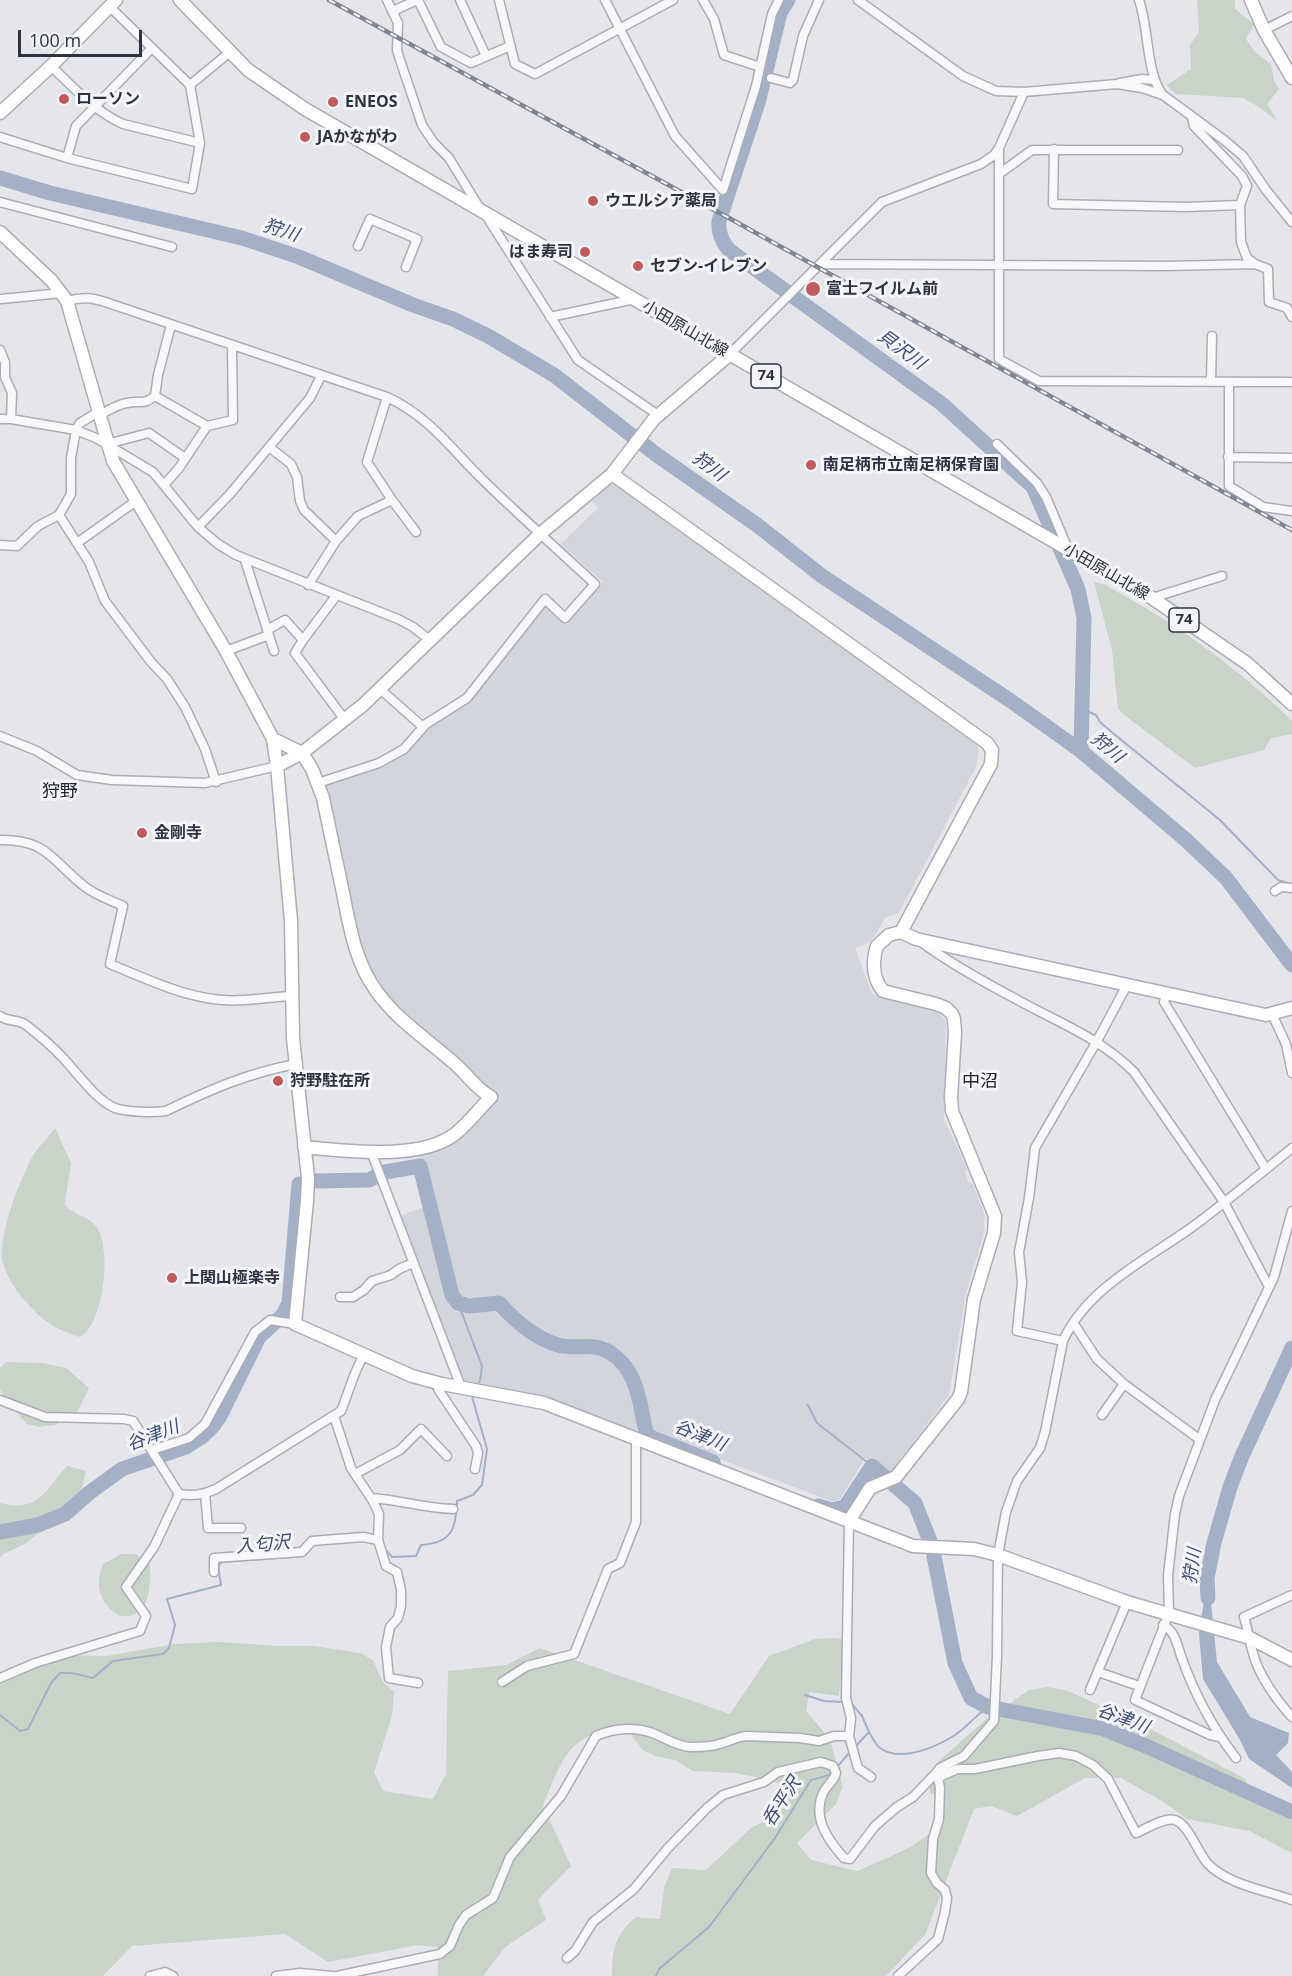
<!DOCTYPE html>
<html>
<head>
<meta charset="utf-8">
<style>
  body { margin:0 }
  #map { position:relative; width:1292px; height:1976px; overflow:hidden; background:#e5e6eb; font-family:"Open Sans",sans-serif }
  canvas { display:block }
  .scale { position:absolute; left:18px; top:30px; width:124px; height:27px; box-sizing:border-box; border:3px solid #2e3342; border-top:0; padding-left:8px; font-size:18px; line-height:21px; white-space:nowrap; color:#2e3342; -webkit-text-stroke:4px #f4f5f8; paint-order:stroke }
</style>
</head>
<body>
<div id="map">
<canvas width="1292" height="1976"></canvas>
<div class="scale">100 m</div>
</div>
<script>
const context = document.querySelector('canvas').getContext('2d');
context.lineJoin = 'round';
function paint(path, color) { context.fillStyle = color; context.fill(path, 'evenodd'); }
function stroke(path, color, width, dash) { context.strokeStyle = color; context.lineWidth = width; context.lineCap = dash ? 'butt' : 'round'; context.setLineDash(dash || []); context.stroke(path); }
function write(font, color, halo, rows, align = 'center') {
  context.font = font + ' "Open Sans","Noto Sans JP",sans-serif'; context.lineWidth = 6; context.setLineDash([]); context.textBaseline = 'middle'; context.strokeStyle = halo; context.fillStyle = color; for (const [text, x, y, turn = 0] of rows) {
    context.save(); context.translate(x, y); context.rotate((+turn || 0) * Math.PI / 180); context.textAlign = isNaN(turn) ? turn : align; if (halo) context.strokeText(text, 0, 0); context.fillText(text, 0, 0); context.restore();
  }
}
paint(new Path2D(`
  M608 485H618L976 744 979 750 976 767 899 913 885 918 874 937 868 943 855 948 872 994 932 1010 940 1014 945 1020 946 1026 944 1119 967 1169 965 1173 969 1183H972L985 1216 983 1237 966 1293 949 1395 890 1473 883 1471 865 1458 840 1499 835 1501H831L664 1438 639 1430H633L544 1397 463 1380 400 1216 432 1204 419 1152 493 1101 390 1004 362 960 340 861 336 827 323 787 327 783 383 764 411 749 425 730 471 700 543 607H549L566 624 603 582 561 544 598 508 589 498 591 496 594 499Z`), '#d3d5dc');
paint(new Path2D(`
  M1197 0H1235V9L1254 24 1246 39 1255 52 1271 64 1274 80 1279 89 1267 104 1277 121 1259 107 1243 98 1175 94 1167 85 1191 69 1190 45 1199 32Z
  M1094 582 1103 584C1173 621 1236 666 1292 721V734L1271 738 1264 750 1195 768 1124 715 1118 709 1112 650Z
  M55 1128 71 1163 65 1204C72 1215 87 1215 95 1225 113 1246 104 1325 80 1337 57 1330 42 1321 27 1303 15 1290 6 1276 2 1259 0 1230 19 1183 32 1157 38 1147 48 1137 55 1128Z
  M6 1362 42 1363 66 1368 89 1388 76 1414 55 1425 39 1427 27 1424 6 1401 0 1389V1368Z
  M67 1466 86 1471 81 1492 65 1511 25 1544 3 1554 0 1558V1503C38 1513 45 1491 67 1466Z
  M121 1554H136L150 1565C150 1578 151 1594 144 1606 143 1609 140 1610 138 1612 121 1624 105 1608 100 1592 97 1582 100 1573 103 1564Z
  M836 1638 844 1640 839 1696 809 1692 806 1711 830 1739 843 1787 836 1804 797 1843 811 1860 857 1871 883 1860 912 1846 943 1824 944 1798 930 1793 929 1785 931 1774 937 1763 985 1720 1029 1690 1048 1687 1068 1691 1141 1724 1244 1778 1253 1792 1292 1821V1853L1249 1831 1187 1819 1162 1801 1121 1778H1085L1017 1816 991 1806 974 1809 925 1935 886 1976H612C612 1949 615 1935 636 1917L660 1919 664 1888 672 1868 706 1870 751 1828 781 1813 784 1784 737 1773 693 1771 675 1760 655 1756 643 1750 622 1723C609 1729 594 1733 582 1740 561 1753 552 1784 543 1806L571 1866 538 1900 546 1920 505 1947 483 1976H438V1947L418 1945 328 1962 285 1934 132 1946 103 1976H0V1674L56 1655 107 1656 174 1644 221 1642 278 1646H314L360 1653 373 1660 383 1682 394 1692 392 1716 374 1772 383 1791 433 1799 446 1774 448 1671 506 1665 540 1648 730 1714 769 1656 815 1639Z`), '#c8d4c7');
paint(new Path2D(`
  M1208 1573 1217 1662 1250 1717 1289 1733 1288 1743 1276 1755 1292 1772V1788L1249 1759 1240 1740 1203 1679 1199 1634Z`), '#a4b0c6');
stroke(new Path2D(`
  M1082 709 1096 715 1100 722 1114 734 1220 820 1278 880 1291 884
  M458 1303 482 1366 480 1381 476 1386
  M808 1405 817 1423 872 1466
  M384 1548 392 1557 416 1556 421 1545C452 1543 456 1529 457 1501L473 1495 482 1485 487 1449 471 1393
  M805 1695 824 1701 842 1702
  M851 1703 862 1716 869 1732
  M0 1715 20 1731 28 1729 51 1683 60 1673H72L93 1678 113 1661 163 1654 169 1648 175 1625 167 1599 221 1585 218 1566 222 1562 290 1557
  M855 1747 869 1732C872 1737 875 1744 880 1748 901 1763 936 1747 955 1735 967 1727 976 1715 988 1707
  M837 1767 851 1751
  M656 1976 659 1969 709 1927 775 1838 811 1780 830 1775 833 1771`), '#a4b0c6', 2);
stroke(new Path2D(`
  M788 0 780 13 758 103 719 221C718 233 722 241 729 250L942 404 1033 487 1078 589 1084 618 1081 751
  M0 178 50 193 242 238 299 257 413 305 453 319 488 336 554 375 657 455 757 525 822 576 1011 701 1081 751 1186 840 1226 878 1292 965
  M313 1181 369 1180 385 1172 420 1166 452 1295 458 1303 469 1306 499 1303C515 1321 534 1338 558 1345 570 1349 582 1345 595 1347 611 1349 626 1364 632 1378 640 1394 642 1415 646 1432L650 1437 713 1462
  M818 1506 832 1510 845 1507 872 1466 915 1503 930 1541
  M0 1532 38 1525 65 1514 89 1493 122 1469 186 1447 203 1436 212 1427 220 1416 259 1337 283 1315 289 1303 299 1184
  M934 1556 955 1663 971 1698 988 1707 1104 1729 1148 1747 1292 1812
  M1208 1598 1207 1578 1214 1543 1230 1487 1242 1456 1292 1348`), '#a4b0c6', 15);
const street = new Path2D(`
  M387 0 398 23 397 50 399 57 422 125 434 143 449 158 479 207
  M418 0 441 47 471 63 510 46
  M460 0 486 56
  M499 0 515 64 535 74 673 0
  M605 0 675 136 723 190 756 86 772 14 779 0
  M703 0 714 19 724 55 760 67
  M858 0 963 76 996 91 1024 92 1117 84 1142 88 1163 95 1224 140 1243 156 1266 190 1292 222
  M1139 0C1149 29 1146 71 1162 94
  M393 11 417 0
  M1264 30 1292 16
  M51 66C73 87 94 111 123 124L200 143
  M771 78 790 83 793 80 803 36 819 0
  M1120 83 1142 79 1153 80
  M190 85 230 52
  M1192 117 1194 126 1242 176 1247 186 1240 205 1241 242 1247 258 1255 264 1268 269 1269 302 1287 308 1292 317
  M0 137 67 158 192 189 200 143 190 85 109 6
  M999 148V359L1039 381 1292 382
  M1054 149 1053 204 1186 207 1240 205
  M67 158 76 126 151 49
  M999 174 1032 150H1178
  M0 202 172 247
  M487 217 578 360 658 415
  M358 246 370 219 417 239 406 267
  M821 264 1166 266 1255 264
  M1 299 62 293
  M67 301C90 294 101 301 123 308L387 397C430 417 451 449 484 481 520 516 558 550 595 584L565 618 545 599 467 698 426 724 404 749 379 763 318 783
  M550 317 635 299
  M0 350 5 362V377L12 393 11 419
  M729 355 882 202 981 164 994 155 999 148 1024 92
  M1211 382 1212 336
  M1229 383V486L1263 507 1292 511
  M155 396 158 375 171 325
  M387 397 367 462 392 500 416 532
  M99 415C108 411 118 404 127 403 141 400 142 406 155 396L207 426 233 420 232 346
  M0 419H11L76 430 96 438 153 472 198 527 218 544 236 555 398 619 413 627 431 641
  M107 444 149 433 185 458
  M997 444 1037 483 1046 497 1068 549
  M269 447 291 464 297 477 300 501 304 510 336 541
  M1228 457 1292 458
  M165 484 179 468 207 426
  M59 515 71 494V458L76 430 80 423 98 412
  M198 527 230 494 310 398 321 376
  M77 543 136 501
  M0 545 17 546 38 526 59 515 89 562 105 601 151 662 167 679 185 707 205 749 216 782
  M245 560 274 651
  M308 585 336 541 358 516 392 500
  M1152 598 1222 576
  M267 630 285 620 303 640 295 653 345 720
  M303 640 336 596
  M226 651 269 635
  M380 689 423 727
  M0 736 37 751 77 775 112 780 205 783 277 766
  M0 840C47 839 52 861 84 886 95 895 110 900 123 906L110 964C152 981 197 1004 244 1000 260 999 275 997 291 996
  M1275 891 1281 887 1292 888
  M920 941C949 963 982 981 1014 998 1057 1022 1099 1037 1134 1072L1224 1202 1269 1287
  M1166 993 1164 1002 1266 1169
  M1272 1014 1286 1044 1292 1073
  M0 1016C8 1022 18 1019 26 1025 39 1035 53 1047 64 1059 78 1074 96 1100 115 1108 127 1112 154 1113 166 1111 209 1090 248 1073 296 1064
  M372 1154 461 1387
  M340 1297H353L364 1290 372 1281 391 1275 399 1269 413 1263
  M1074 1324 1097 1359 1124 1384 1199 1439
  M1063 1341 1017 1331 1022 1282 1019 1252 1029 1198 1035 1148 1097 1041 1127 985
  M439 1383 438 1389 476 1446 478 1453 475 1469
  M0 1400 45 1417 124 1419 133 1421 179 1494C193 1496 203 1495 216 1489L341 1411C349 1392 353 1373 364 1355
  M1102 1415 1124 1384
  M334 1416 351 1468 373 1501 379 1514 378 1540 386 1566 397 1572 401 1590V1606L398 1618 390 1627 386 1647 389 1678 418 1683
  M152 1450 189 1438 205 1424 255 1332 270 1320 295 1324
  M355 1474 400 1450 421 1429 447 1456
  M205 1493 208 1528H241
  M371 1498C400 1500 424 1508 453 1509
  M214 1572V1558L302 1552 312 1541 363 1537 378 1540
  M1292 1595 1244 1617C1248 1629 1249 1641 1253 1653 1258 1674 1277 1701 1292 1717
  M1163 1625C1175 1631 1177 1644 1181 1656 1194 1693 1212 1727 1236 1758
  M1098 1672 1139 1686
  M0 1678 35 1663 140 1631 146 1616 126 1587 154 1547 179 1494
  M502 1682 527 1666 574 1654 608 1569 620 1563 636 1522V1440
  M1090 1690 1127 1602
  M849 1736 858 1768 871 1777
  M1220 1737 1210 1735 1135 1700 1169 1613 1168 1575 1175 1514 1179 1496 1215 1400 1274 1277 1292 1211
  M937 1778 957 1769H975L1038 1756 1059 1753 1076 1756 1093 1765 1108 1779 1136 1833C1146 1829 1164 1817 1175 1820 1189 1825 1198 1853 1208 1864 1229 1885 1265 1890 1292 1900
  M567 1958 575 1951 593 1922 634 1889 668 1848 707 1808 723 1795 764 1782 778 1772 821 1762 833 1766 836 1773C834 1781 827 1785 823 1793 812 1818 828 1840 844 1858L850 1859 875 1826 897 1807 913 1797 937 1772
  M150 1976 165 1972 173 1976
  M276 1976 300 1973 333 1976
  M337 1976 440 1954 450 1946 459 1925 466 1915 493 1898 510 1857 561 1796 596 1736C614 1728 636 1726 655 1734 667 1739 677 1746 690 1747 699 1747 711 1747 719 1744 728 1742 736 1737 746 1736L800 1738 819 1741 834 1736H849L851 1718 846 1698 849 1521
  M898 1976 938 1939 945 1912 947 1898 945 1890 937 1883 931 1873 933 1839 939 1819 940 1788 937 1772 940 1768 964 1756 994 1721 997 1656 998 1555 1006 1512 1017 1481 1040 1448 1045 1432 1063 1341C1087 1287 1150 1258 1195 1225 1228 1200 1260 1174 1292 1148`);
const secondary = new Path2D(`
  M1251 0 1264 30 1292 78
  M0 113 51 66 116 0
  M0 232 52 281 67 301 113 461 226 651 273 739 277 766 291 921 293 1038 308 1178 307 1201 295 1324 412 1376 442 1384 544 1403 913 1546 974 1549 998 1555 1127 1602 1250 1638 1292 1660
  M612 474 987 743 992 750 991 764 901 932 889 935 877 946C872 962 872 977 883 991L936 1004 946 1008 952 1014 954 1019 955 1033 951 1097 952 1111 995 1216 994 1233 974 1299 961 1392 958 1399 896 1477 870 1488 849 1521
  M273 739 302 753 312 769 323 798C330 830 336 861 343 893 350 928 355 962 377 992 398 1021 427 1039 454 1063 467 1074 476 1089 491 1097 479 1109 468 1124 455 1134 420 1161 346 1151 304 1147
  M277 766 302 753 363 705 540 534 612 474 654 419 729 355
  M901 932 916 939 1266 1015 1292 1008`);
const primary = new Path2D(`
  M180 0 248 70 305 109 1152 598 1248 664 1292 704`);
stroke(street, '#aaadb5', 11);
stroke(secondary, '#aaadb5', 15);
stroke(primary, '#a5aab5', 15);
stroke(street, '#f7f8f9', 8);
stroke(secondary, '#fff', 12);
stroke(primary, '#fff', 12);
const rail = new Path2D(`
  M329 0 729 218 1292 530`);
stroke(rail, '#808593', 4.5);
stroke(rail, '#f4f5f8', 2, [7]);
for (const [x, y, r, color] of [
  [64,99,6,"#c05a5c"],
  [333,102,6,"#c05a5c"],
  [305,137,6,"#c05a5c"],
  [593,201,6,"#c05a5c"],
  [585,252,6,"#c05a5c"],
  [638,266,6,"#c05a5c"],
  [813,289,8,"#c05a5c"],
  [811,465,6,"#c05a5c"],
  [142,833,6,"#c05a5c"],
  [278,1081,6,"#c05a5c"],
  [172,1278,6,"#c05a5c"]
]) { const dot = new Path2D(); dot.arc(x, y, r, 0, 2 * Math.PI); context.fillStyle = color; context.fill(dot); stroke(dot, '#f4f5f8', 2); }
for (const [x, y, w] of [
  [766,376,30],
  [1184,620,30]
]) { const box = new Path2D(); box.roundRect(x - w / 2, y - 12, w, 24, 4.5); context.fillStyle = '#f4f5f8'; context.fill(box); stroke(box, '#2e3342', 1.5); }
write('bold 15px', '#2e3342', null, [
  ["74",766,376],
  ["74",1184,620]
]);
write('bold 16px', '#2e3342', '#f4f5f8', [
  ["ローソン",76,99],
  ["ENEOS",345,102],
  ["JAかながわ",317,137],
  ["ウエルシア薬局",605,201],
  ["はま寿司",573,252,"right"],
  ["セブン-イレブン",650,266],
  ["富士フイルム前",826,289],
  ["南足柄市立南足柄保育園",823,465],
  ["金剛寺",154,833],
  ["狩野駐在所",290,1081],
  ["上関山極楽寺",184,1278]
], 'left');
write('16px', '#2e3342', '#f4f5f8', [
  ["小田原山北線",685,329,30],
  ["小田原山北線",1106,572,30]
]);
write('italic 18px', '#3d4d71', '#f4f5f8', [
  ["狩川",281,231,18],
  ["貝沢川",901,350,36],
  ["狩川",709,467,37],
  ["狩川",1107,748,40],
  ["谷津川",153,1436,-21],
  ["谷津川",700,1436,22],
  ["入匂沢",263,1545,-5],
  ["狩川",1193,1566,-82],
  ["谷津川",1123,1719,20],
  ["呑平沢",782,1802,-57]
]);
write('18px', '#202433', '#f4f5f8', [
  ["狩野",60,792],
  ["中沼",980,1082]
]);
</script>
</body>
</html>
